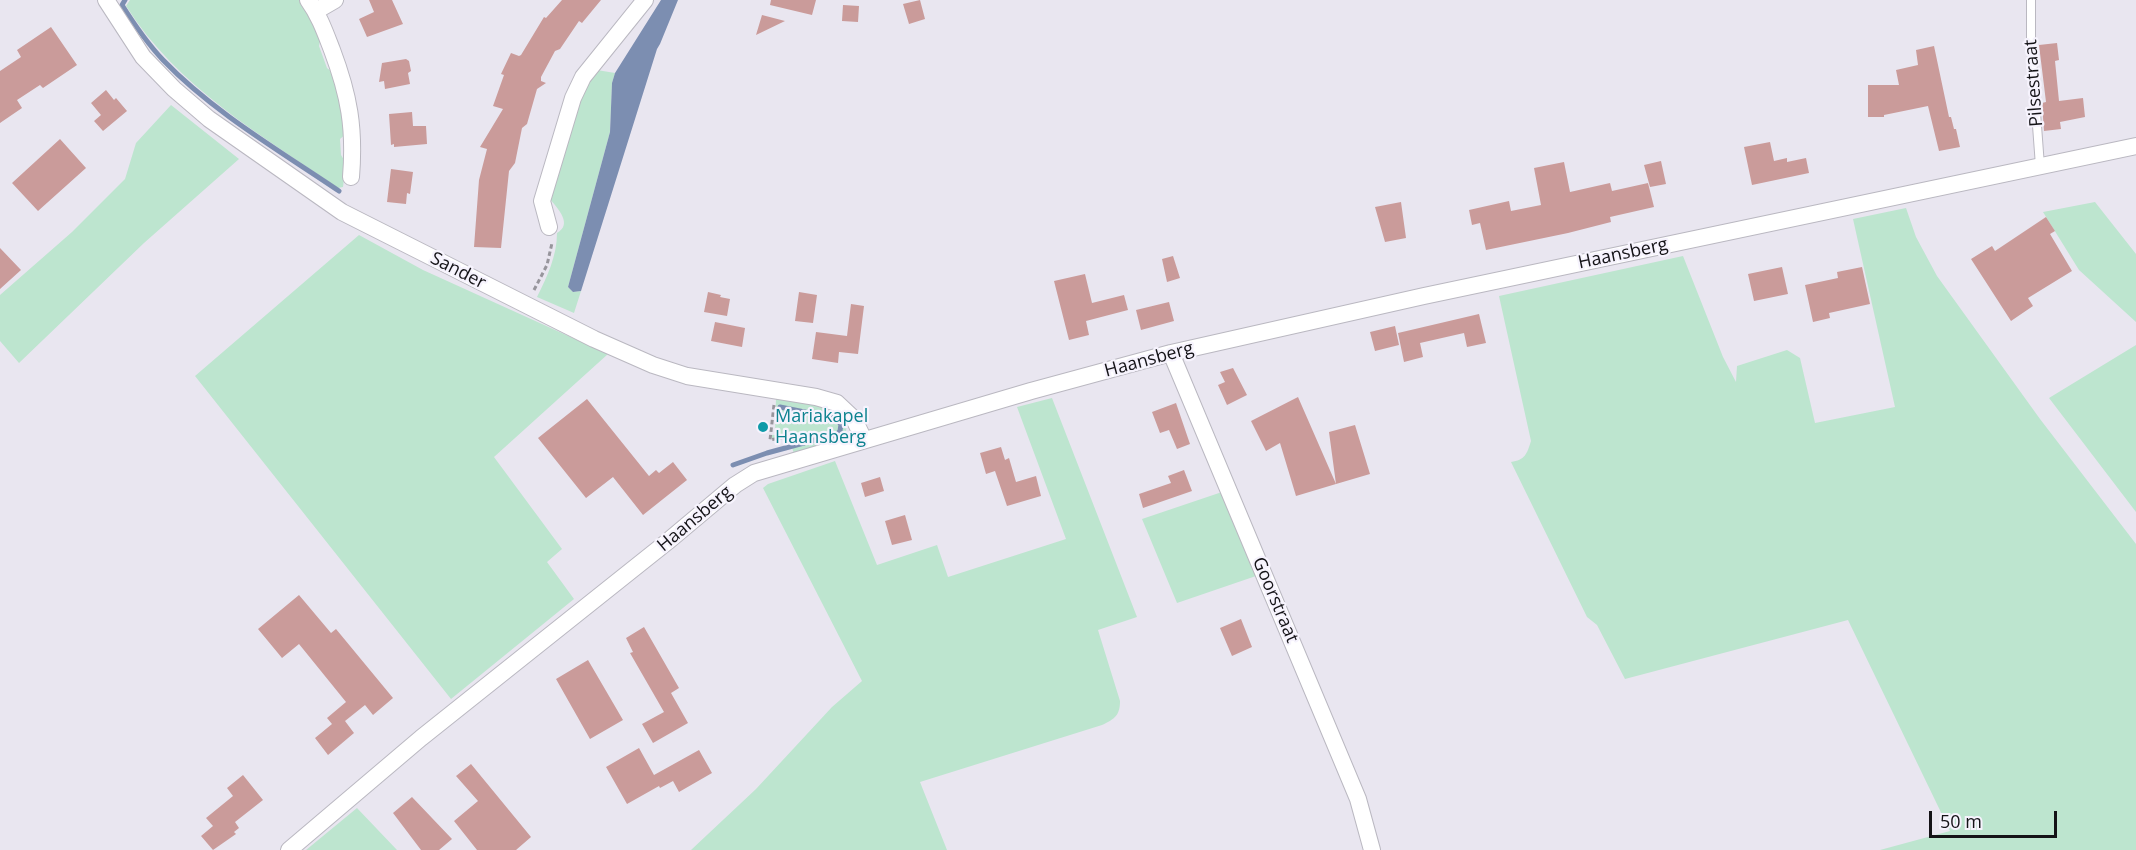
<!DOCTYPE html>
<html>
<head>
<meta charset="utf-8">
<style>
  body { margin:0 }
  #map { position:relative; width:2136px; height:850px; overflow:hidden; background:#e9e6f0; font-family:"Open Sans",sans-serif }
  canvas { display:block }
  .scale { position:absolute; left:1929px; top:811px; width:128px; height:27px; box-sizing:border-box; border:3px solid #141317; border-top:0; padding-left:8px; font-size:18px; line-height:21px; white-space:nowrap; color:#141317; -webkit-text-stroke:4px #f6f3fd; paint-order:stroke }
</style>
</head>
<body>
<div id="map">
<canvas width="2136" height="850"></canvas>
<div class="scale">50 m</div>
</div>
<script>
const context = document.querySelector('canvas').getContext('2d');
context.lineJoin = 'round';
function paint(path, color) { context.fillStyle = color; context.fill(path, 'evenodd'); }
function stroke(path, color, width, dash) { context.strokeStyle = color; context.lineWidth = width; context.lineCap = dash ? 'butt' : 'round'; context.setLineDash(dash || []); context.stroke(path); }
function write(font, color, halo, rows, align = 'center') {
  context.font = font + ' "Open Sans",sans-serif'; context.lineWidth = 4.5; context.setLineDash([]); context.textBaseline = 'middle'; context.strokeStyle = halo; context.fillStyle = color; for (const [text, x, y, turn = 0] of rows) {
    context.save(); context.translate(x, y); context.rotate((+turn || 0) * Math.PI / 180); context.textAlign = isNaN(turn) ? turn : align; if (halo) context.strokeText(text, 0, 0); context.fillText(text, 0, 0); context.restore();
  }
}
paint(new Path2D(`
  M130 0H300L321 36 319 46 327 68 336 75 347 133 340 139 341 155 346 163 343 187 338 188C261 135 177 87 126 6Z
  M597 70 615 73 612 83 610 132 568 287 573 292 581 291 574 313 537 297C547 277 557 256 557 233 573 224 558 209 550 199L580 97Z
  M171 105 239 159 144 243 19 363 0 341V295L72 232 125 179 136 143Z
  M2095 202 2136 254V322L2079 270 2043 212Z
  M1906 208 1916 237 1937 276 2040 419 2136 544V850H1880L1950 831 1848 620 1625 679 1597 625 1587 617 1511 462C1525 460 1527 454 1531 441L1499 296 1683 256 1723 357 1736 382 1737 366 1787 350 1800 358 1815 423 1895 407 1853 219Z
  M359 235 423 270 608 354 494 457 562 549 547 562 574 599 451 699 195 376Z
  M2136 345V512L2049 398Z
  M776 398C796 401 857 405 845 436L794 454 788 434 779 438H772V435H775Z
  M1052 398 1137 617 1098 630 1120 701C1120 715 1115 719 1102 725L920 782 947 850H691L756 789 832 707 862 681 763 488 768 484 835 461 877 565 937 545 948 577 1066 539 1017 407Z
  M1222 492 1256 576 1177 603 1142 519Z
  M357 808 397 850H306Z`), '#bde5cf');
paint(new Path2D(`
  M661 0H678L660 44 657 49 581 291 573 292 568 287 610 132 612 83 615 73Z`), '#7c8eb1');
stroke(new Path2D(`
  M125 0 122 5C134 24 147 43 163 60 213 112 280 151 339 191
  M733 465 767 453 837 434 840 431 841 424 834 418 780 407`), '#7c8eb1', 5);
paint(new Path2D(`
  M369 0H392L403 24 367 37 359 19 374 12Z
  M562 0H601L582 23 579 21 560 49 555 51 541 77V81L546 83 537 89 527 124 522 128 515 163 509 171 501 248 474 247 479 180 487 149 480 147 503 109 493 106 504 75 501 74 511 53 519 56 521 55 544 17 546 18Z
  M771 0H816L812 15 770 5Z
  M920 0 925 19 909 24 903 4Z
  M843 5 859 6 858 22 842 21Z
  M762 15 785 21 756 35Z
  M51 27 77 65 43 88 40 85 17 100 22 108 0 123V71L21 57 17 50Z
  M2057 43 2059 60 2055 61 2059 101 2083 98 2085 117 2060 122 2061 129 2044 131 2042 103 2046 102 2039 45Z
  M1934 46 1949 117H1951L1954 129H1956L1960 147 1939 151 1928 106 1884 115V117H1868V85H1899L1896 70 1918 65 1916 50Z
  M406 59 409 61 411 71 408 73 410 84 385 89 384 81 379 82 382 63Z
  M106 90 114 100 116 98 127 111 103 131 94 121 101 115 91 103Z
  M412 112 413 126H426L427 144 394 147V144L391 145 389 114Z
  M60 139 86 168 38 211 12 183Z
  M1770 142 1774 161 1787 158V162L1806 158 1809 173 1752 185 1744 147Z
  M1661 161 1666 184 1650 187 1644 165Z
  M1564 162 1570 192 1610 183 1612 191 1648 183 1654 207 1610 217 1611 222 1568 233 1486 250 1480 223 1472 225 1469 210 1509 201 1511 211 1541 205 1534 168Z
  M391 169 413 172 410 194 407 193 406 204 387 202Z
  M1401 202 1406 238 1385 242 1375 207Z
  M2046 217 2055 231 2050 234 2072 271 2028 298 2033 306 2011 321 1971 259 1992 246 1995 251Z
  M0 248 21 270 0 289Z
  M1173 256 1180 278 1167 282 1162 259Z
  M1782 267 1788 294 1754 301 1748 274Z
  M1862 267 1870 304 1829 313 1830 318 1813 322 1805 285 1838 278 1837 272Z
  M1085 274 1092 303 1124 295 1128 310 1086 321 1089 335 1069 340 1054 281Z
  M708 292 721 295 720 297 730 299 727 316 704 312Z
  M799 292 817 295 813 323 795 321Z
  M1169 302 1174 321 1141 330 1136 310Z
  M851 304 864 306 858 354 839 352 838 363 812 359 816 332 847 336Z
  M1479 314 1486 343 1467 347 1464 333 1420 343 1423 357 1404 362 1398 333Z
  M715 322 745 328 742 347 711 341Z
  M1395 326 1399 345 1375 351 1370 332Z
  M1233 368 1247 395 1227 405 1218 385 1225 382 1220 372Z
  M1298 397 1336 484 1296 496 1280 443 1266 451 1251 421Z
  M587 399 649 476 656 470 659 473 673 462 687 480 643 515 613 477 586 498 538 438Z
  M1176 403 1190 444 1177 449 1169 430 1160 433 1152 412Z
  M1355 425 1370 474 1336 484 1329 432Z
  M1001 447 1005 460 1009 458 1016 482 1036 476 1041 496 1007 506 995 471 986 474 980 453Z
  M1184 470 1192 491 1143 508 1139 494 1171 483 1168 476Z
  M880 477 884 491 865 497 861 483Z
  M905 515 912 540 892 545 885 521Z
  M299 595 331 633 336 629 393 698 373 715 365 705 345 721 354 733 328 755 315 738 332 724 327 718 346 702 299 644 282 658 258 629Z
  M1241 619 1252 647 1232 656 1220 628Z
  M644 627 679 688 671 693 688 723 653 743 642 724 664 712 630 653 633 652 626 638Z
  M588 660 623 720 590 739 556 679Z
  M639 748 654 775 699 750 712 773 679 792 673 781 660 788 659 786 627 804 606 767Z
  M471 764 531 837 516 850H477L454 821 478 801 456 776Z
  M243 775 263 800 235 822 239 828 234 832 236 834 213 850 201 836 213 826 206 818 233 796 227 788Z
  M412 797 452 839 439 850H421L393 813Z`), '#ca9b9a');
const service = new Path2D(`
  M2031 0V45L2040 166`);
const minor = new Path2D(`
  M106 0 143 57 174 89 209 119 342 212 594 339 653 365 687 376 816 397 837 403 854 419 864 440
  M308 0C319 15 325 32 332 50 349 95 355 128 351 177
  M316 11 335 0
  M549 227 542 201 573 98 583 77 645 0
  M1171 353 1358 799 1372 850
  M289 850 421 738 667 542 735 485 754 473 1031 391 1171 353 1424 296 2136 146`);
stroke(service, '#bab8c1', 10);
stroke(minor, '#bab8c1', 18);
stroke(new Path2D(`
  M534 290 547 265 552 243
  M774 405 770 440 786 437`), '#97959c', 3, [4.5, 3]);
stroke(service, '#fff', 8);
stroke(minor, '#fff', 16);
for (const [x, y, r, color] of [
  [763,427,6,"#0f9aa8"]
]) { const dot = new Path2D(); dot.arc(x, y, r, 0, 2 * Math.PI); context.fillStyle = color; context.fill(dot); stroke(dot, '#f6f3fd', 2); }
write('18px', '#141317', '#f6f3fd', [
  ["Pilsestraat",2034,83,-94],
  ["Haansberg",1623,254,-12],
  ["Sander",458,271,27],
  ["Haansberg",1149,360,-15],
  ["Haansberg",695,519,-40],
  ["Goorstraat",1275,600,67]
]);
write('18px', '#0d838f', '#f6f3fd', [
  ["Mariakapel",775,417],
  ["Haansberg",775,438]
], 'left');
</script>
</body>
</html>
